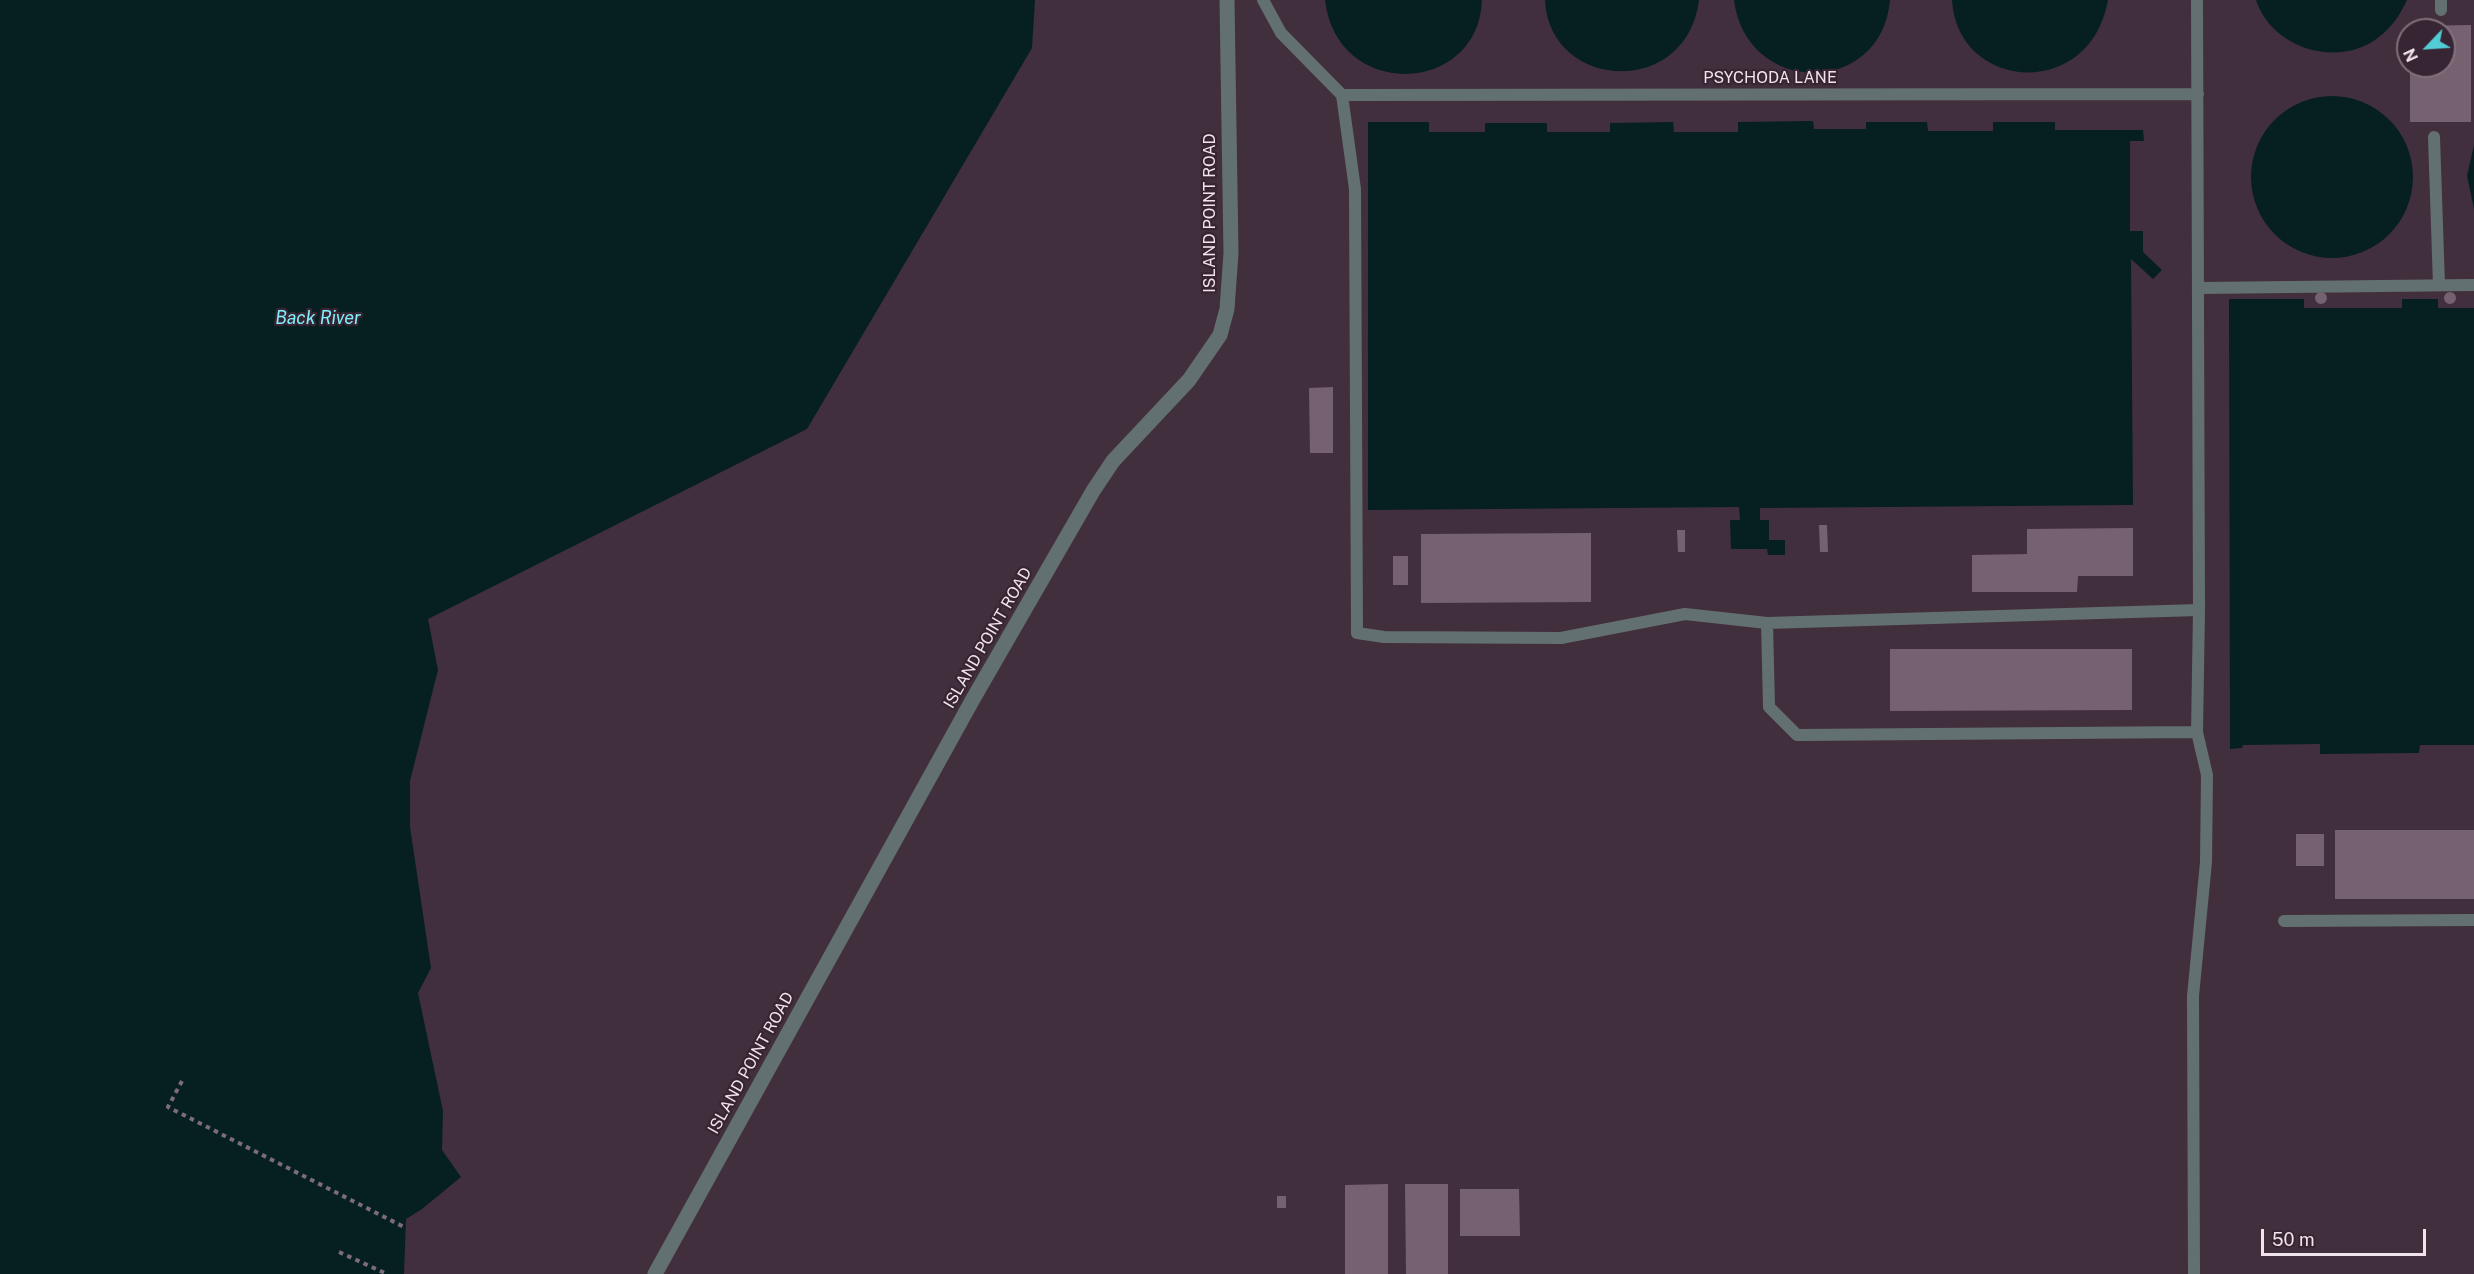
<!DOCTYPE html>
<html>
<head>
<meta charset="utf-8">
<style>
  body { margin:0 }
  #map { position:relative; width:2474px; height:1274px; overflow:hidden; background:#422f3d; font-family:"Public Sans",sans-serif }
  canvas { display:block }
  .north { position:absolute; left:2396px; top:18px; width:60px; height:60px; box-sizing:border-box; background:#372533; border:2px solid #81717d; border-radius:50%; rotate:245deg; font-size:16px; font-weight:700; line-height:24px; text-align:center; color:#f1e4ed }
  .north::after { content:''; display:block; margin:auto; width:21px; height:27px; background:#52ccd6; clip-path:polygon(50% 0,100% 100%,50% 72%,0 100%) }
  .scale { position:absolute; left:2261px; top:1229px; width:165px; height:27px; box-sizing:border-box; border:3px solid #f1e4ed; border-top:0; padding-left:8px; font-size:18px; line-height:21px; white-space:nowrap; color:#f1e4ed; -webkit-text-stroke:4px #372533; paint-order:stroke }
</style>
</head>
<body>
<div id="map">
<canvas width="2474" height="1274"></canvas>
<div class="north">N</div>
<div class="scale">50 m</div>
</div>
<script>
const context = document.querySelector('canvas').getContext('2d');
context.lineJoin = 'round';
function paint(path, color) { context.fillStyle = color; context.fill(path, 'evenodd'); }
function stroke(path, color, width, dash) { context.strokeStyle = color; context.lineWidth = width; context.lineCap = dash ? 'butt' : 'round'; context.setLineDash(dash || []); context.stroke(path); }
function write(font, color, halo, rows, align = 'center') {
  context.font = font + ' "Public Sans",sans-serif'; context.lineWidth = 4.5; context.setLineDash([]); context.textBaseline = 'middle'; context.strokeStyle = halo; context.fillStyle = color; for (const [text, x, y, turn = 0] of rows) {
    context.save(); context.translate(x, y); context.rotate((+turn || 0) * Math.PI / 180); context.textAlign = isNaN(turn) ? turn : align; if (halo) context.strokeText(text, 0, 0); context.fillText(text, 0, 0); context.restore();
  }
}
paint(new Path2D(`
  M0 0H1035L1032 48 807 429 428 619 438 670 410 781V827L431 968 418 993 443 1111 442 1150 461 1177 422 1209 406 1219 404 1274H0Z
  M1325 0H1482C1479 95 1337 102 1325 0Z
  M1545 0H1699C1687 99 1549 91 1545 0Z
  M1734 0H1890C1882 97 1746 97 1734 0Z
  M1952 0H2108C2090 102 1957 91 1952 0Z
  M2256 0H2407C2400 15 2392 27 2379 37 2339 69 2272 49 2256 0Z
  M2251 177a81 81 0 1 1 162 0a81 81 0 1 1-162 0Z
  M1813 121 1814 129H1866V122H1927L1928 131H1993V122H2055V130H2143L2144 141H2130V231H2143V252L2162 270 2153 279 2131 259 2133 505 1760 508V520H1769V540H1785V555H1768L1767 549H1731L1730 520H1740L1739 507 1368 510V122H1429V132H1485V123H1547V132H1610V123L1673 122 1674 132H1738V122Z
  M2474 145V209L2467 176Z
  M2229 299H2304V308H2402V299H2438V308H2474V745H2420L2419 753 2320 754V744L2243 745 2242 748 2230 749Z`), '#061f21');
paint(new Path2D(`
  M2471 25V122H2410V66H2444V30H2410V26Z
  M2444 298a6 6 0 1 1 12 0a6 6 0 1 1-12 0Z
  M2315 298a6 6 0 1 1 12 0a6 6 0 1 1-12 0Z
  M1333 387V453H1310L1309 388Z
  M1819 525H1827L1828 552H1820Z
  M2133 528V576H2078L2077 592H1972V555L2027 554V529Z
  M1677 530H1685V552H1678Z
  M1591 533V602L1421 603V534Z
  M1393 556H1408V585H1393Z
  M1890 649H2132V710L1890 711Z
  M2335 830H2474V899H2335Z
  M2296 834H2324V866H2296Z
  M1388 1184V1274H1345V1185Z
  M1405 1184H1448V1274H1406Z
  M1460 1189H1519L1520 1236H1460Z
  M1277 1196H1286V1208H1277Z`), '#766170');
stroke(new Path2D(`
  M182 1081 168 1107 404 1227
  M339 1252 387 1274`), '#7c6b78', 4, [4.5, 4.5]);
stroke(new Path2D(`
  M1263 0 1281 33 1342 95 1355 189 1357 633 1384 637 1561 638 1685 614 1767 623 2199 610
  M2441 0V10
  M1342 95 2198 94
  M2434 137 2439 285
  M2199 288 2474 285
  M1767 623 1769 707 1797 735 2197 732
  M2284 921 2474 920
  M2194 1274 2193 996 2206 862 2207 775 2197 732 2199 610 2197 0`), '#637071', 12);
stroke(new Path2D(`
  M655 1274 973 699 1093 491 1113 461 1189 380 1220 335 1227 309 1231 253 1227 0`), '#637071', 15);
write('16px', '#f1e4ed', '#372533', [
  ["PSYCHODA LANE",1770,78],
  ["ISLAND POINT ROAD",1210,213,-90],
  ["ISLAND POINT ROAD",988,638,-60],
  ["ISLAND POINT ROAD",751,1063,-61]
]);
write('italic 18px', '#7ef1fb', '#372533', [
  ["Back River",318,318]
]);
</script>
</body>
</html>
